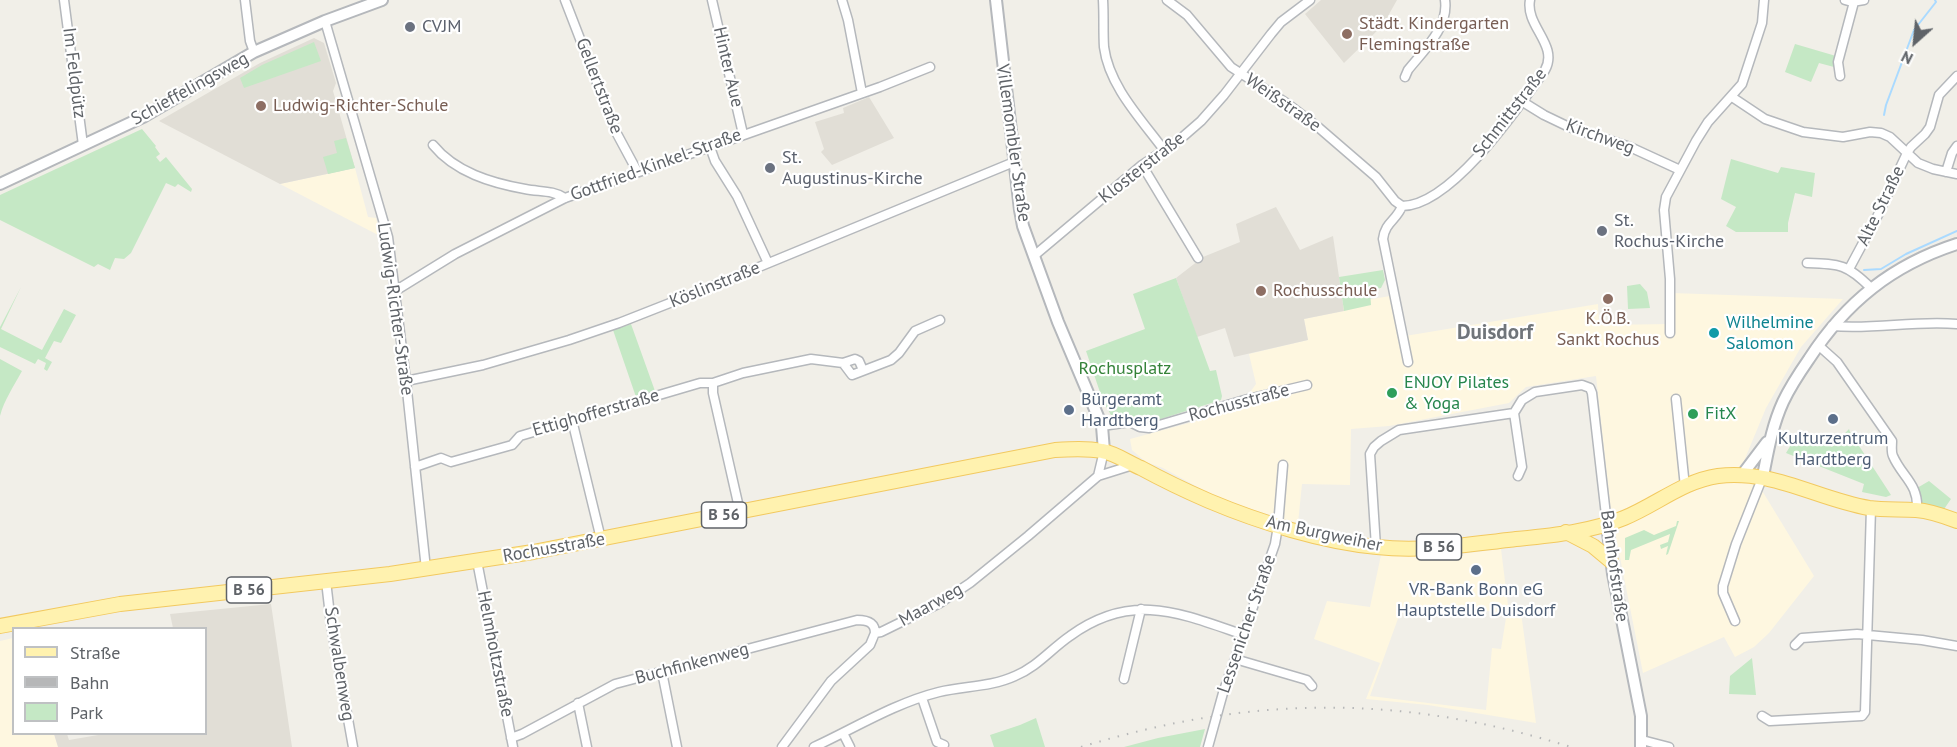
<!DOCTYPE html>
<html>
<head>
<meta charset="utf-8">
<style>
  body { margin:0 }
  #map { position:relative; width:1957px; height:747px; overflow:hidden; background:#f1efe8; font-family:"PT Sans",sans-serif }
  canvas { display:block }
  .legend { position:absolute; left:12px; top:627px; width:195px; height:108px; box-sizing:border-box; background:#fff; border:2px solid #bfc1c3; margin:0; padding:8px 10px; list-style:none; font-size:18px; color:#5f6368 }
  .legend li { display:flex; align-items:center; gap:12px; height:30px }
  .legend b { width:30px; border:2px solid #bfc1c3 }
  .north { position:absolute; left:1885px; top:12px; width:60px; height:60px; -webkit-text-stroke:4px #fff; paint-order:stroke; rotate:207deg; font-size:16px; font-weight:700; line-height:24px; text-align:center; color:#5f6368 }
  .north::after { content:''; display:block; margin:auto; width:21px; height:27px; background:#5f6368; clip-path:polygon(50% 0,100% 100%,50% 72%,0 100%) }
</style>
</head>
<body>
<div id="map">
<canvas width="1957" height="747"></canvas>
<ul class="legend">
<li><b style="height:8px;background:#fff2af"></b>Straße</li>
<li><b style="height:8px;background:#b6b7b8"></b>Bahn</li>
<li><b style="height:16px;background:#c5e8c5"></b>Park</li>
</ul>
<div class="north">N</div>
</div>
<script>
const context = document.querySelector('canvas').getContext('2d');
context.lineJoin = 'round';
function paint(path, color) { context.fillStyle = color; context.fill(path, 'evenodd'); }
function stroke(path, color, width, dash) { context.strokeStyle = color; context.lineWidth = width; context.lineCap = dash ? 'butt' : 'round'; context.setLineDash(dash || []); context.stroke(path); }
function write(font, color, halo, rows, align = 'center') {
  context.font = font + ' "PT Sans",sans-serif'; context.lineWidth = 4.5; context.setLineDash([]); context.textBaseline = 'middle'; context.strokeStyle = halo; context.fillStyle = color; for (const [text, x, y, turn = 0] of rows) {
    context.save(); context.translate(x, y); context.rotate((+turn || 0) * Math.PI / 180); context.textAlign = isNaN(turn) ? turn : align; if (halo) context.strokeText(text, 0, 0); context.fillText(text, 0, 0); context.restore();
  }
}
paint(new Path2D(`
  M355 168 368 217 376 218 380 236 280 184Z
  M1672 293 1843 299 1801 347 1766 408 1744 461 1814 576 1769 633 1754 647 1735 657 1724 637 1643 673 1611 512 1596 376 1526 387 1509 403 1389 426 1351 429 1350 485 1302 484 1298 523 1223 501 1163 468 1146 462 1132 450 1130 439 1237 410 1256 384 1249 354 1308 340 1304 319 1343 311V304L1390 296 1399 337 1598 304 1599 325 1672 324Z
  M1501 549 1508 605H1520L1536 723 1428 705 1366 699 1380 663 1314 639 1327 601 1370 607 1381 555 1437 557ZM1495 611 1506 618 1501 649 1492 648 1486 710 1370 696 1400 613Z
  M13 638 14 734H54L58 747H0V641Z`), '#fef7e0');
paint(new Path2D(`
  M1321 0H1397L1383 25 1344 63 1305 14Z
  M314 38 324 43 336 83 333 91 355 168 280 184 159 121 260 63Z
  M869 97 894 138 832 165 821 152 824 149 815 122 844 113 843 108Z
  M1276 207 1300 250 1333 236 1344 311 1304 319 1308 340 1234 357 1225 328 1197 337 1176 278 1203 257 1240 242 1236 224Z
  M271 604 292 747H58L54 734H67L69 740 104 734H206V628H173L170 614Z`), '#e1ded6');
paint(new Path2D(`
  M314 42 321 61 244 88 240 78 262 65Z
  M1795 44 1836 56 1834 67 1819 63 1811 82 1785 72Z
  M142 129 156 146 155 147 160 154 156 157 160 162 166 157 192 189 191 192 178 184 175 187 166 183 131 253 124 259 115 258 110 270 98 264 94 267 0 220V195Z
  M346 138 355 168 328 174 323 157 337 153 334 141Z
  M1731 159 1778 173 1781 167 1815 173 1812 197 1795 193 1788 223V232H1736L1726 226 1736 207 1721 199Z
  M1383 270 1385 280 1381 288 1370 290 1371 305 1344 311 1339 277Z
  M1176 278 1210 371 1216 370 1222 396 1221 400 1145 424 1129 418 1122 419 1120 416 1111 415 1103 401 1086 351 1145 329 1133 294Z
  M1640 284 1647 292 1650 308 1628 309 1627 286Z
  M21 287 1 329 42 350 64 309 76 315 61 343 54 341 45 358 52 362 47 371 44 369 46 363 38 359 35 364 0 347V327Z
  M631 324 655 391 636 397 613 330Z
  M0 359 22 371C14 386 4 400 0 416Z
  M1849 429 1850 432 1891 495 1886 497 1862 492 1864 484 1786 453 1800 430 1832 447Z
  M1929 481 1951 499 1942 512 1920 507 1921 497 1917 488Z
  M1677 521H1679L1668 554 1666 555 1668 546 1661 549 1660 545 1668 542 1670 534 1631 550 1629 560H1625V538L1644 530 1654 535 1676 526Z
  M1752 658 1756 695 1729 694 1730 676Z
  M1036 718 1045 747H994L990 735 1020 725Z
  M1205 729 1200 747H1124L1158 738Z`), '#c5e8c5');
stroke(new Path2D(`
  M1884 115 1886 105 1914 30 1936 2 1935 0
  M1864 270 1881 269 1906 254 1957 231`), '#aadaff', 2);
const minor = new Path2D(`
  M64 0 83 145
  M245 0 250 41 254 52
  M565 0 616 132 637 171
  M712 0 743 134
  M842 0 848 20 862 93
  M1103 0C1104 15 1103 31 1104 47 1109 86 1141 119 1164 150
  M1167 0 1187 15 1231 67 1288 104 1318 127 1376 177 1395 201 1402 206
  M1845 0 1852 2 1864 0
  M325 21 388 237 406 381 426 569
  M1840 76 1838 62 1854 2
  M1405 77 1408 70C1424 50 1449 27 1445 0
  M1732 97 1765 119 1803 132 1843 137 1870 132 1881 133 1890 137 1918 163 1933 169 1957 174
  M1523 102 1544 115 1569 127 1630 147 1680 170
  M433 145C455 172 491 183 525 189 539 192 553 190 565 198
  M710 147 715 161 737 196 768 263
  M1142 165 1198 258
  M1946 172 1952 153 1957 146
  M1402 206C1451 206 1518 108 1545 70 1559 45 1525 26 1530 0
  M1402 206C1397 220 1385 222 1383 239L1408 362
  M1035 255 1142 165 1178 141 1201 121 1224 95 1271 34 1281 22 1310 0
  M1807 263C1840 264 1847 264 1871 288
  M1849 269 1878 215 1907 153 1911 147 1925 134 1930 127 1939 95 1957 76
  M395 291 455 254 565 198 880 87 930 67
  M1832 326C1874 330 1915 320 1957 324
  M1670 333V279L1664 210 1666 197 1696 141 1708 122 1742 84 1762 23 1764 0
  M1818 345 1837 362 1892 441C1892 446 1891 452 1893 456 1902 477 1919 484 1917 510
  M843 363 855 359 859 361 863 370
  M406 381 483 365 569 340 619 323 708 288 1014 162
  M713 383V393L740 512
  M1676 399 1685 487
  M1514 413 1522 467 1518 476
  M572 420 601 539
  M1102 426 1130 422 1140 427 1149 428 1248 399 1307 385
  M415 467 441 458 451 462 512 445 520 436 700 383H713L743 373 811 359 843 363 852 375 891 360 899 353 915 331 940 320
  M1098 476 1104 451
  M1376 547 1370 454 1374 447 1381 441 1399 430 1514 413 1522 400 1535 392 1582 385 1590 388 1592 393 1607 524
  M477 561 513 747
  M326 581 331 624 353 747
  M1735 621 1723 593V586L1736 544 1763 476
  M875 633 881 632 940 603 970 583 1028 536 1098 476 1133 465
  M1795 645 1802 638 1857 634 1922 640 1957 646
  M1235 659 1307 680 1312 686
  M662 672 677 747
  M1124 679 1141 609
  M922 698 937 742 944 745
  M578 703 587 747
  M1762 716 1770 721 1862 716 1865 712 1871 508
  M843 733 850 747
  M511 738 522 734 615 684 857 620C867 620 875 622 875 633
  M1642 740 1669 747
  M782 747 831 681 870 645 875 633
  M814 747C855 728 895 703 939 692 965 686 991 687 1015 676 1037 667 1051 649 1070 636 1132 591 1180 613 1244 635
  M1208 747 1223 693 1275 544 1278 526 1283 465`);
const tertiary = new Path2D(`
  M996 0 1020 210 1023 226 1058 322 1102 426 1104 451
  M0 184 143 117 254 52 325 21 382 0
  M1742 475 1767 442
  M1763 476C1768 451 1772 426 1783 402 1790 387 1800 372 1809 359 1846 302 1892 265 1957 244
  M1607 524 1613 574 1641 716V747`);
const primary = new Path2D(`
  M1566 532 1593 546 1611 561
  M0 626 120 604 390 574 533 552 1055 450C1071 449 1087 448 1102 451 1115 453 1129 463 1141 468 1163 480 1186 491 1209 501 1259 522 1322 542 1377 547 1420 552 1465 545 1508 540 1546 536 1588 533 1624 518 1656 505 1683 481 1718 476 1772 469 1817 499 1869 508 1884 510 1900 509 1916 510 1930 511 1944 516 1957 521`);
stroke(minor, '#b5b8bc', 11);
stroke(tertiary, '#b5b8bc', 14);
stroke(primary, '#f2c960', 16);
stroke(minor, '#fff', 8);
stroke(tertiary, '#fff', 10);
stroke(primary, '#fff2af', 14);
stroke(new Path2D(`
  M1081 747C1252 695 1401 694 1571 747`), '#b6b7b8', 2, [1.5, 8]);
for (const [x, y, r, color] of [
  [410,27,6,"#6b7280"],
  [1347,34,6,"#8d6e63"],
  [261,106,6,"#8d6e63"],
  [770,168,6,"#6b7280"],
  [1602,231,6,"#6b7280"],
  [1261,291,6,"#8d6e63"],
  [1608,299,6,"#8d6e63"],
  [1714,333,6,"#0f9aa8"],
  [1392,393,6,"#2e9e5b"],
  [1069,410,6,"#5c6f8a"],
  [1693,414,6,"#2e9e5b"],
  [1833,419,6,"#5c6f8a"],
  [1476,570,6,"#5c6f8a"]
]) { const dot = new Path2D(); dot.arc(x, y, r, 0, 2 * Math.PI); context.fillStyle = color; context.fill(dot); stroke(dot, '#fff', 2); }
for (const [x, y, w] of [
  [724,515,45],
  [1439,547,45],
  [249,590,45]
]) { const box = new Path2D(); box.roundRect(x - w / 2, y - 13, w, 26, 4.5); context.fillStyle = '#fff'; context.fill(box); stroke(box, '#5f6368', 1.5); }
write('bold 16px', '#5f6368', null, [
  ["B 56",724,515],
  ["B 56",1439,547],
  ["B 56",249,590]
]);
write('18px', '#785e54', '#fff', [
  ["Städt. Kindergarten",1359,24],
  ["Flemingstraße",1359,45],
  ["Ludwig-Richter-Schule",273,106],
  ["Rochusschule",1273,291],
  ["K.Ö.B.",1608,319,"center"],
  ["Sankt Rochus",1608,340,"center"]
], 'left');
write('18px', '#5b616d', '#fff', [
  ["CVJM",422,27],
  ["St.",782,158],
  ["Augustinus-Kirche",782,179],
  ["St.",1614,221],
  ["Rochus-Kirche",1614,242]
], 'left');
write('18px', '#5f6368', '#fff', [
  ["Hinter Aue",728,67,77],
  ["Im Feldpütz",74,73,83],
  ["Gellertstraße",599,86,69],
  ["Schieffelingsweg",190,89,-29],
  ["Weißstraße",1283,103,35],
  ["Schmittstraße",1510,113,-52],
  ["Kirchweg",1600,137,20],
  ["Villemombler Straße",1013,143,82],
  ["Gottfried-Kinkel-Straße",656,165,-20],
  ["Klosterstraße",1142,168,-38],
  ["Alte Straße",1881,206,-64],
  ["Köslinstraße",715,285,-22],
  ["Ludwig-Richter-Straße",395,309,82],
  ["Rochusstraße",1239,403,-15],
  ["Ettighofferstraße",596,413,-16],
  ["Am Burgweiher",1324,534,12],
  ["Rochusstraße",554,548,-10],
  ["Bahnhofstraße",1614,566,82],
  ["Maarweg",931,605,-29],
  ["Lessenicher Straße",1247,624,-71],
  ["Helmholtzstraße",495,654,79],
  ["Schwalbenweg",339,664,81],
  ["Buchfinkenweg",692,664,-15]
]);
write('18px', '#0d838f', '#fff', [
  ["Wilhelmine",1726,323],
  ["Salomon",1726,344]
], 'left');
write('18px', '#348238', '#fff', [
  ["Rochusplatz",1125,369]
]);
write('18px', '#27864d', '#fff', [
  ["ENJOY Pilates",1404,383],
  ["& Yoga",1404,404],
  ["FitX",1705,414]
], 'left');
write('18px', '#4e5e75', '#fff', [
  ["Bürgeramt",1081,400,"left"],
  ["Hardtberg",1081,421,"left"],
  ["Kulturzentrum",1833,439],
  ["Hardtberg",1833,460],
  ["VR-Bank Bonn eG",1476,590],
  ["Hauptstelle Duisdorf",1476,611]
]);
write('bold 21px', '#70757a', '#fff', [
  ["Duisdorf",1495,333]
]);
</script>
</body>
</html>
